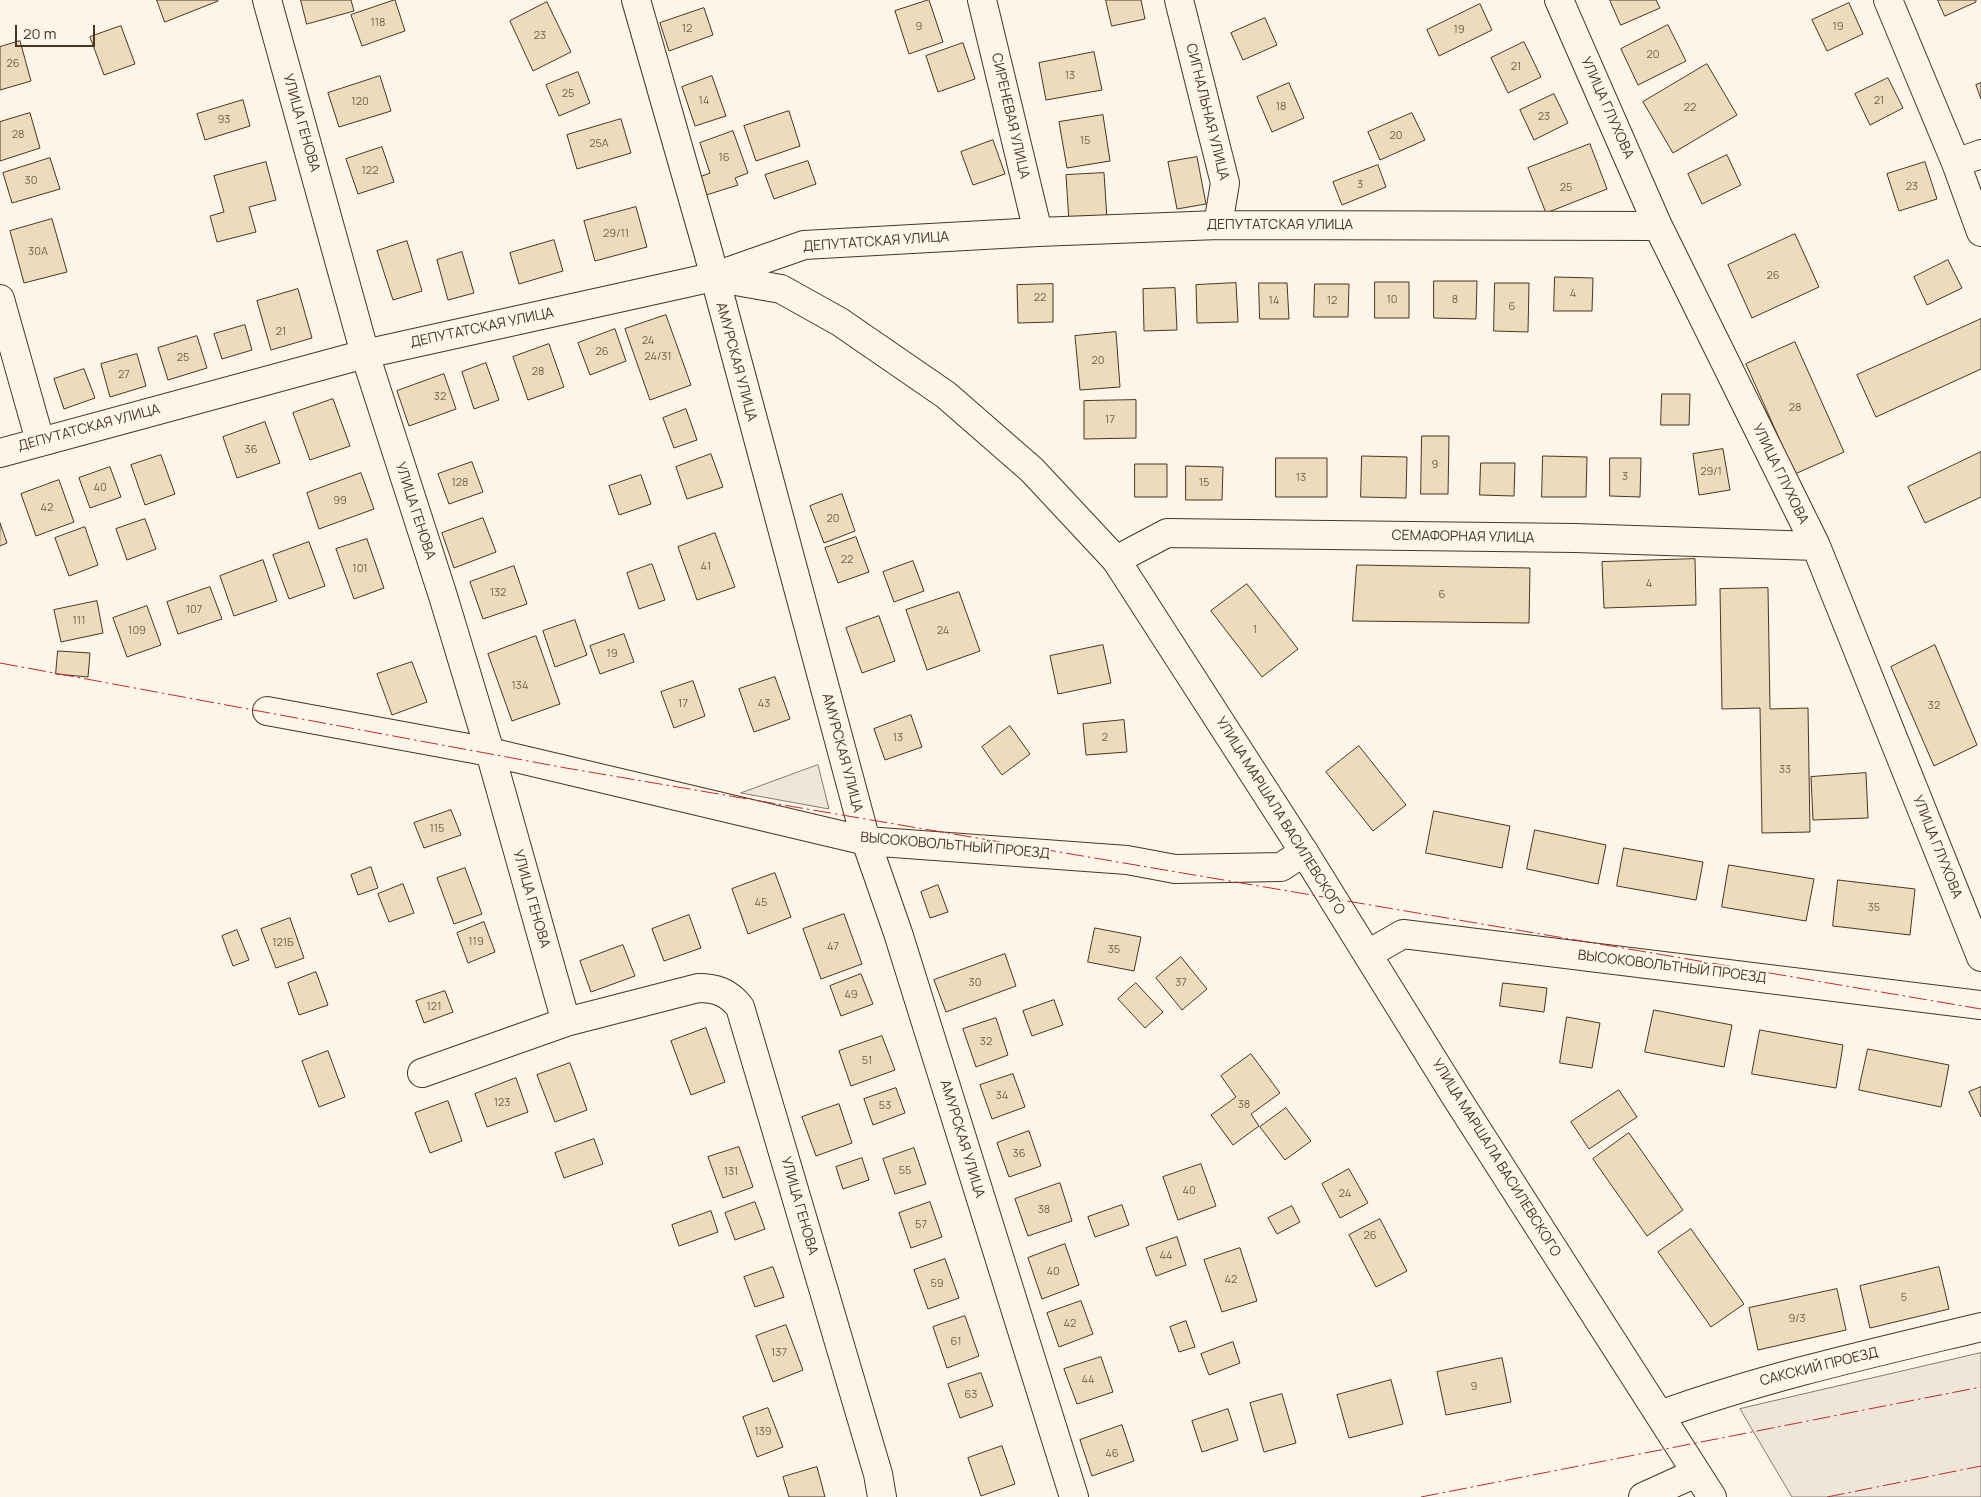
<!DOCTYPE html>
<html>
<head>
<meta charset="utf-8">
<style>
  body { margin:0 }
  #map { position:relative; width:1981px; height:1497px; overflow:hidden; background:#fbf6e9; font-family:Manrope,sans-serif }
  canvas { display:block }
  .scale { position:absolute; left:15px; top:25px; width:80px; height:22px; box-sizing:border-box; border:2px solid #4a3520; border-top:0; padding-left:6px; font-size:15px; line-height:18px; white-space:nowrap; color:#4a3520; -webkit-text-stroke:4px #fbf6e9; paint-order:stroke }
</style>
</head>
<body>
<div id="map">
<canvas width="1981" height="1497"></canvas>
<div class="scale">20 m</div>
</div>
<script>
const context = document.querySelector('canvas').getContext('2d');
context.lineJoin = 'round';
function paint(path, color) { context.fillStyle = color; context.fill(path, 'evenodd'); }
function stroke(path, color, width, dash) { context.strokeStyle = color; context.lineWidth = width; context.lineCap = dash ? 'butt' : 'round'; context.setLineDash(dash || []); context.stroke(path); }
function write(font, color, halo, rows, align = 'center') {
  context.font = font + ' Manrope,sans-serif'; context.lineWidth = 4; context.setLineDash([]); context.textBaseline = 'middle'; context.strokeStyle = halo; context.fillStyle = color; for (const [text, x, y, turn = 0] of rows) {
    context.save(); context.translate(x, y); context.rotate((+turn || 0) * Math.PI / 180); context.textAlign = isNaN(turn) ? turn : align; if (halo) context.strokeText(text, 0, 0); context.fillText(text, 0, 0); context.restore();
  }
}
const green = new Path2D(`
  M818 765 829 809 741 793Z
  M1981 1353V1497H1792L1740 1409Z`);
paint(green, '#ede6d9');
stroke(green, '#887966', 1);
const building = new Path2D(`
  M157 0H218V1L165 22Z
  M301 0H351L354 11 307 24Z
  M395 0 405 31 362 46 351 15Z
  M929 0 943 42 909 54 895 11Z
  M1106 0H1141L1145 19 1112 26Z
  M1610 0H1656L1660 8 1621 25Z
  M1938 0H1976V2L1945 16Z
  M547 2 571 52 533 71 510 21Z
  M1849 3 1863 34 1827 51 1812 20Z
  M1480 4 1492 30 1439 56 1427 30Z
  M704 8 713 35 669 51 660 23Z
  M1265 18 1277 45 1243 60 1231 33Z
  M1668 25 1686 61 1638 85 1621 49Z
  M121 26 135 64 104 75 90 37Z
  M20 41 31 81 0 90V47Z
  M1524 42 1541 77 1508 93 1491 58Z
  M963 43 975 79 938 92 926 56Z
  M1094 52 1102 90 1046 100 1039 63Z
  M1707 64 1737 115 1673 153 1643 102Z
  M578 72 590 103 559 116 546 85Z
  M380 76 391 111 339 127 328 93Z
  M712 76 726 116 695 126 682 87Z
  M1888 78 1903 108 1870 125 1855 94Z
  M1289 83 1304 118 1272 132 1257 97Z
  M1981 83V99L1976 85Z
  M1554 94 1568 123 1534 140 1520 110Z
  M243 100 250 126 205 140 197 114Z
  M789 111 800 146 756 161 744 126Z
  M30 113 40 148 0 161V122Z
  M1412 113 1425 140 1380 160 1368 132Z
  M1103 115 1110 161 1067 168 1059 122Z
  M621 119 631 153 577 169 567 135Z
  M733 131 748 173 735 178 738 185 703 196 697 178 710 173 700 143Z
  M993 140 1005 174 973 185 961 152Z
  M1590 144 1607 189 1546 213 1528 168Z
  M382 147 394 182 358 194 346 159Z
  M1727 155 1741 185 1702 204 1688 174Z
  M1197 157 1206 204 1177 209 1168 162Z
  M50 158 60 189 12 203 3 173Z
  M808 161 816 184 774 199 765 175Z
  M266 162 276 200 249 207 256 232 217 242 210 216 224 212 214 176Z
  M1925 162 1937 199 1899 211 1887 174Z
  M1378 165 1386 187 1342 205 1333 182Z
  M1104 173 1107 219 1069 222 1066 175Z
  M636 207 647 247 595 261 584 221Z
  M52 219 67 272 24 283 10 231Z
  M1795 234 1819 287 1752 318 1728 265Z
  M554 240 563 271 519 284 510 253Z
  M407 241 422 291 393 300 377 251Z
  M462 252 474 293 448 300 437 260Z
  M1948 260 1962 288 1927 305 1914 277Z
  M1555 277 1593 278 1592 311H1554Z
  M1434 281H1477L1476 319 1434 318Z
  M1375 282H1409V318H1375Z
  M1236 283 1238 322 1197 323 1196 285Z
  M1259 283H1287L1289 319H1260Z
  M1495 283H1529L1528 332 1494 331Z
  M1053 284V322L1018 323 1017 285Z
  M1315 284H1349L1348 317H1314Z
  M1175 288 1177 330 1144 331 1143 289Z
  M298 289 312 338 271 350 257 301Z
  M666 315 691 385 650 400 625 329Z
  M1981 319V369L1876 417 1857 375Z
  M245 325 252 350 222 359 214 334Z
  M615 329 626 361 590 375 578 343Z
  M1116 332 1120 387 1080 390 1075 336Z
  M197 336 207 368 168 380 158 348Z
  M1795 342 1844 452 1795 474 1746 364Z
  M549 344 564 387 528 400 513 357Z
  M137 354 146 386 110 397 101 364Z
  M486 363 499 400 474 409 462 372Z
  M84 369 95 398 64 409 54 379Z
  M444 374 456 409 409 426 397 391Z
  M1662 394H1690L1689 425H1661Z
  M333 399 350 446 310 460 293 413Z
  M1136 400V438L1084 439V401Z
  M686 409 697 440 674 448 663 418Z
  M265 422 280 463 237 478 223 437Z
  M1422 436H1449L1448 494H1421Z
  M1723 449 1730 490 1699 495 1693 454Z
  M1981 452V497L1925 523 1908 487Z
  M711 454 723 487 687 499 676 467Z
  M161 455 175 494 145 505 131 465Z
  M1362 456 1407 457 1406 498 1361 497Z
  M1543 456 1587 457 1586 497H1542Z
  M1276 458H1327V497H1276Z
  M1610 458H1641L1640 497 1610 496Z
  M472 462 483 492 449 504 438 474Z
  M1481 463H1515L1514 496 1480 495Z
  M1135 464H1167V497H1135Z
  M1186 466 1223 467 1222 500H1186Z
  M110 467 121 497 90 508 79 478Z
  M361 473 374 509 319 529 307 493Z
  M641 475 651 504 619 515 609 486Z
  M59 480 74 522 36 536 21 494Z
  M842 494 855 531 824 543 810 506Z
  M483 518 496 552 454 568 442 533Z
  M145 519 156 549 127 560 116 529Z
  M0 523 7 543 0 546Z
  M85 527 98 565 69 576 55 538Z
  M715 533 735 587 697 600 678 547Z
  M856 537 869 572 838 583 825 548Z
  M367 539 384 588 354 599 336 549Z
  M309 542 325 586 289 599 273 555Z
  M1695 559 1696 605 1604 608 1602 562Z
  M263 560 277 601 234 616 220 576Z
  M913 561 924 591 894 602 883 572Z
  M652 564 665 600 639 609 627 573Z
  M1357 565 1530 568 1529 623 1353 621Z
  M514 566 527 604 483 619 470 582Z
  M1247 584 1298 649 1262 677 1211 611Z
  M210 587 222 619 178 634 167 602Z
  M1768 588 1770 709 1808 708 1810 832 1762 833 1760 708 1722 709 1720 589Z
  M959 592 980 651 927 670 906 610Z
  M97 601 103 633 61 642 54 610Z
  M147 606 161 645 127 657 113 618Z
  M879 616 895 661 862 673 846 628Z
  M575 620 587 655 555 667 543 631Z
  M624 634 634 662 600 674 590 646Z
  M536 636 560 704 512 721 488 654Z
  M1103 645 1111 683 1058 694 1050 656Z
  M1935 645 1977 745 1934 766 1891 667Z
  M58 651 90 653 88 677 56 674Z
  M412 662 427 702 392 715 377 674Z
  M775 677 790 719 754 732 739 689Z
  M693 681 705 716 674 728 661 692Z
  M911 715 922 747 885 760 874 729Z
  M1124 720 1127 752 1086 755 1083 724Z
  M1010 726 1030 754 1002 775 982 747Z
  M1359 746 1406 805 1373 831 1326 772Z
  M1866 773 1868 818 1813 820 1811 777Z
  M451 810 461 835 424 848 414 823Z
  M1434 811 1510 826 1502 868 1426 853Z
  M1535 830 1606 845 1598 884 1527 869Z
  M1624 848 1703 862 1696 900 1617 886Z
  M1729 865 1814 879 1806 921 1722 907Z
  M371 867 378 888 358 895 351 875Z
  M465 868 482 914 454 924 437 878Z
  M775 873 791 917 748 934 732 889Z
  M1838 880 1915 889 1910 935 1833 926Z
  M403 884 414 913 389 922 378 894Z
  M938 885 948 912 930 918 921 892Z
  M844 914 862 964 821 979 803 929Z
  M689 915 701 948 664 961 652 929Z
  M290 918 304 958 276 968 261 929Z
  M484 922 495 952 468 963 457 933Z
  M1095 928 1141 937 1134 971 1088 962Z
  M237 930 249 960 233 966 222 936Z
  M623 945 635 976 591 992 580 961Z
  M1005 954 1016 986 946 1012 934 980Z
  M1181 957 1207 989 1182 1010 1156 978Z
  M316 972 328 1005 299 1015 288 983Z
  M861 974 873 1004 841 1016 830 986Z
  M1136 983 1163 1012 1145 1028 1118 999Z
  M1503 983 1547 988 1544 1012 1500 1006Z
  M445 991 453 1012 424 1023 416 1001Z
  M1054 1000 1063 1025 1032 1036 1023 1011Z
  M1654 1010 1732 1025 1724 1067 1645 1052Z
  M1567 1017 1600 1023 1592 1068 1560 1063Z
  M996 1018 1008 1055 976 1067 963 1029Z
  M706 1028 725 1082 691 1095 671 1041Z
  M1760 1030 1843 1045 1836 1088 1752 1074Z
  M882 1036 895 1070 851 1086 839 1051Z
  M1868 1049 1949 1065 1941 1107 1859 1090Z
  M328 1051 345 1097 319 1107 302 1061Z
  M1251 1054 1280 1093 1251 1114 1259 1126 1233 1145 1211 1115 1236 1097 1221 1076Z
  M570 1063 587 1110 555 1122 537 1075Z
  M1013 1074 1025 1107 992 1119 980 1085Z
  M516 1078 528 1112 487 1127 475 1094Z
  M1981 1087V1117L1969 1092Z
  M896 1088 905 1113 873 1125 864 1099Z
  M1619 1090 1637 1117 1589 1149 1571 1122Z
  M448 1101 462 1141 430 1153 415 1113Z
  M839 1104 852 1143 816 1156 802 1117Z
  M1286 1108 1311 1141 1285 1160 1260 1127Z
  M1029 1131 1041 1166 1009 1177 997 1143Z
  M1629 1133 1683 1210 1647 1236 1593 1159Z
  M594 1139 603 1164 564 1178 555 1153Z
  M739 1147 753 1187 723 1198 708 1157Z
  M914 1148 926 1184 895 1194 883 1159Z
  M862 1158 869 1180 843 1189 836 1167Z
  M1201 1164 1216 1206 1178 1220 1163 1177Z
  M1349 1169 1368 1203 1340 1218 1322 1184Z
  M1060 1183 1072 1221 1028 1236 1015 1199Z
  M755 1202 765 1229 735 1240 725 1213Z
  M930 1202 942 1237 911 1248 899 1213Z
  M1122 1205 1129 1225 1095 1237 1088 1217Z
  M1292 1206 1300 1222 1277 1234 1268 1218Z
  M711 1211 718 1232 679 1246 672 1225Z
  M1380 1219 1407 1271 1376 1287 1349 1235Z
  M1691 1229 1744 1304 1711 1327 1658 1252Z
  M1177 1237 1186 1265 1156 1276 1146 1248Z
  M1065 1244 1079 1285 1042 1299 1028 1258Z
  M1240 1248 1257 1301 1222 1312 1204 1260Z
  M945 1259 959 1298 928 1309 914 1270Z
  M773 1267 784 1297 755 1307 744 1277Z
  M1939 1267 1949 1309 1870 1328 1860 1286Z
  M1837 1289 1846 1330 1758 1350 1749 1308Z
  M1081 1301 1093 1334 1059 1347 1047 1313Z
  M965 1316 979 1356 947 1368 933 1327Z
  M1186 1321 1195 1347 1179 1352 1170 1327Z
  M786 1325 803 1370 773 1382 756 1336Z
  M1233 1342 1240 1363 1209 1375 1201 1354Z
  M1101 1357 1113 1392 1077 1404 1064 1369Z
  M1502 1358 1511 1402 1446 1415 1437 1372Z
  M981 1373 993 1406 960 1418 948 1384Z
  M1391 1380 1403 1424 1349 1438 1337 1395Z
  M1282 1394 1296 1443 1264 1452 1250 1403Z
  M768 1408 783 1447 757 1457 743 1417Z
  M1228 1409 1238 1440 1202 1452 1192 1421Z
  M1122 1425 1134 1461 1092 1476 1080 1440Z
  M1002 1446 1015 1484 981 1496 968 1458Z
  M817 1467 825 1497H789L783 1477Z`);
paint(building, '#ecdcbc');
stroke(building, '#4a3520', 1);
const minor = new Path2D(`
  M636 0 707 248 866 841 898 933 1074 1497
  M982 0 1038 232
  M1179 0 1225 183 1218 225
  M1559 0 1658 226 1816 546 1981 957
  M1888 0 1956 163 1981 232
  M1956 163 1981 154
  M713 277 804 245 1038 232 1218 225 1658 226
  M0 299 40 441
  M0 453 365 354 443 596 490 752 566 1022
  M1116 560 1167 533 1575 538 1816 546
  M267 711 490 752 866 841 1127 860 1175 869 1281 867 1304 852
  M1368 954 1403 934 1981 1005
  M422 1073 566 1022 698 988C716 988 728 992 740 1007L878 1474 882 1497
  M1660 1415C1765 1377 1873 1353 1981 1327
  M1643 1497 1696 1473`);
const major = new Path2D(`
  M267 0 365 354 713 277 781 289 840 322 946 395 1032 470 1116 560 1304 852 1456 1097 1712 1497`);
stroke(minor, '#4a3520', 30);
stroke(major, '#4a3520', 30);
stroke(minor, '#fbf6e9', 28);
stroke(major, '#fbf6e9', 28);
stroke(new Path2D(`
  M0 663 566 768 1981 1009
  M1421 1497 1981 1387
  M1827 1497 1981 1466`), '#c62828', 1, [18, 4, 2.5, 4]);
write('11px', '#725f47', null, [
  ["118",378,23],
  ["9",919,27],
  ["19",1838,27],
  ["12",687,29],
  ["19",1459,30],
  ["23",540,36],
  ["20",1653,55],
  ["26",13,64],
  ["21",1516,67],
  ["13",1070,76],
  ["25",568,94],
  ["14",704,101],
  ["21",1879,101],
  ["120",360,102],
  ["18",1281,107],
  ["22",1690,108],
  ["23",1544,117],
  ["93",224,120],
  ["28",18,135],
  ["20",1396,136],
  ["15",1085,141],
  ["25А",599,144],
  ["16",724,158],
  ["122",370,171],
  ["30",31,181],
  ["3",1360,185],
  ["23",1912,187],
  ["25",1566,188],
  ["29/11",616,234],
  ["30А",38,252],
  ["26",1773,276],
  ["4",1573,294],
  ["22",1040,298],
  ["10",1392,300],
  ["8",1455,300],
  ["14",1274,301],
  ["12",1332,301],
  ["6",1512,307],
  ["21",281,332],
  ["24",648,341],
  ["26",602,352],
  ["24/31",658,357],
  ["25",183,358],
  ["20",1098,361],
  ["28",538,372],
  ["27",124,375],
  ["32",440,397],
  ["28",1795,408],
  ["17",1110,420],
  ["36",251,450],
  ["9",1435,465],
  ["29/1",1711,472],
  ["3",1625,477],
  ["13",1301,478],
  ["128",460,483],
  ["15",1204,483],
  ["40",100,488],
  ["99",340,501],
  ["42",47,508],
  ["20",833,519],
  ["22",847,560],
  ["41",706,567],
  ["101",360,569],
  ["4",1649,584],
  ["132",498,593],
  ["6",1442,595],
  ["107",194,610],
  ["111",79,621],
  ["1",1255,630],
  ["109",137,631],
  ["24",943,631],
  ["19",612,654],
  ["134",520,686],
  ["17",683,704],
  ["43",764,704],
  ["32",1934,706],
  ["13",898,738],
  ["2",1105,738],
  ["33",1785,770],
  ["115",437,829],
  ["45",761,903],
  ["35",1874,908],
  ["119",476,942],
  ["121Б",283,943],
  ["47",833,947],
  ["35",1114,950],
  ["30",975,983],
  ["37",1181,983],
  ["49",851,995],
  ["121",434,1007],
  ["32",986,1042],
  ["51",867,1061],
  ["34",1002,1096],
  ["123",502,1103],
  ["38",1244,1105],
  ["53",885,1106],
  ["36",1019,1154],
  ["55",905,1171],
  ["131",731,1172],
  ["40",1189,1191],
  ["24",1345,1194],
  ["38",1044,1210],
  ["57",921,1225],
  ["26",1370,1236],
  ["44",1166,1256],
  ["40",1053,1272],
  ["42",1231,1280],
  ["59",937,1284],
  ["5",1904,1298],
  ["9/3",1797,1319],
  ["42",1070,1324],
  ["61",956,1342],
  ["137",779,1353],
  ["44",1088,1380],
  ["9",1474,1387],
  ["63",971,1395],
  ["139",763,1432],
  ["46",1112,1454]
]);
write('14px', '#4a3520', '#fbf6e9', [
  ["УЛИЦА ГЛУХОВА",1607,108,66],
  ["СИГНАЛЬНАЯ УЛИЦА",1207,112,76],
  ["СИРЕНЕВАЯ УЛИЦА",1010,116,77],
  ["УЛИЦА ГЕНОВА",301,123,74],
  ["ДЕПУТАТСКАЯ УЛИЦА",1280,225],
  ["ДЕПУТАТСКАЯ УЛИЦА",876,242,-4],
  ["ДЕПУТАТСКАЯ УЛИЦА",482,328,-12],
  ["АМУРСКАЯ УЛИЦА",736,362,75],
  ["ДЕПУТАТСКАЯ УЛИЦА",89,428,-15],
  ["УЛИЦА ГЛУХОВА",1780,474,64],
  ["УЛИЦА ГЕНОВА",415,511,72],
  ["СЕМАФОРНАЯ УЛИЦА",1463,537,1],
  ["АМУРСКАЯ УЛИЦА",842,753,75],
  ["УЛИЦА МАРШАЛА ВАСИЛЕВСКОГО",1280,816,58],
  ["ВЫСОКОВОЛЬТНЫЙ ПРОЕЗД",955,846,5],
  ["УЛИЦА ГЛУХОВА",1937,847,68],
  ["УЛИЦА ГЕНОВА",531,899,74],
  ["ВЫСОКОВОЛЬТНЫЙ ПРОЕЗД",1672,967,7],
  ["АМУРСКАЯ УЛИЦА",962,1139,73],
  ["УЛИЦА МАРШАЛА ВАСИЛЕВСКОГО",1496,1158,58],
  ["УЛИЦА ГЕНОВА",799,1206,74],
  ["САКСКИЙ ПРОЕЗД",1819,1367,-14]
]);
</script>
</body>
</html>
